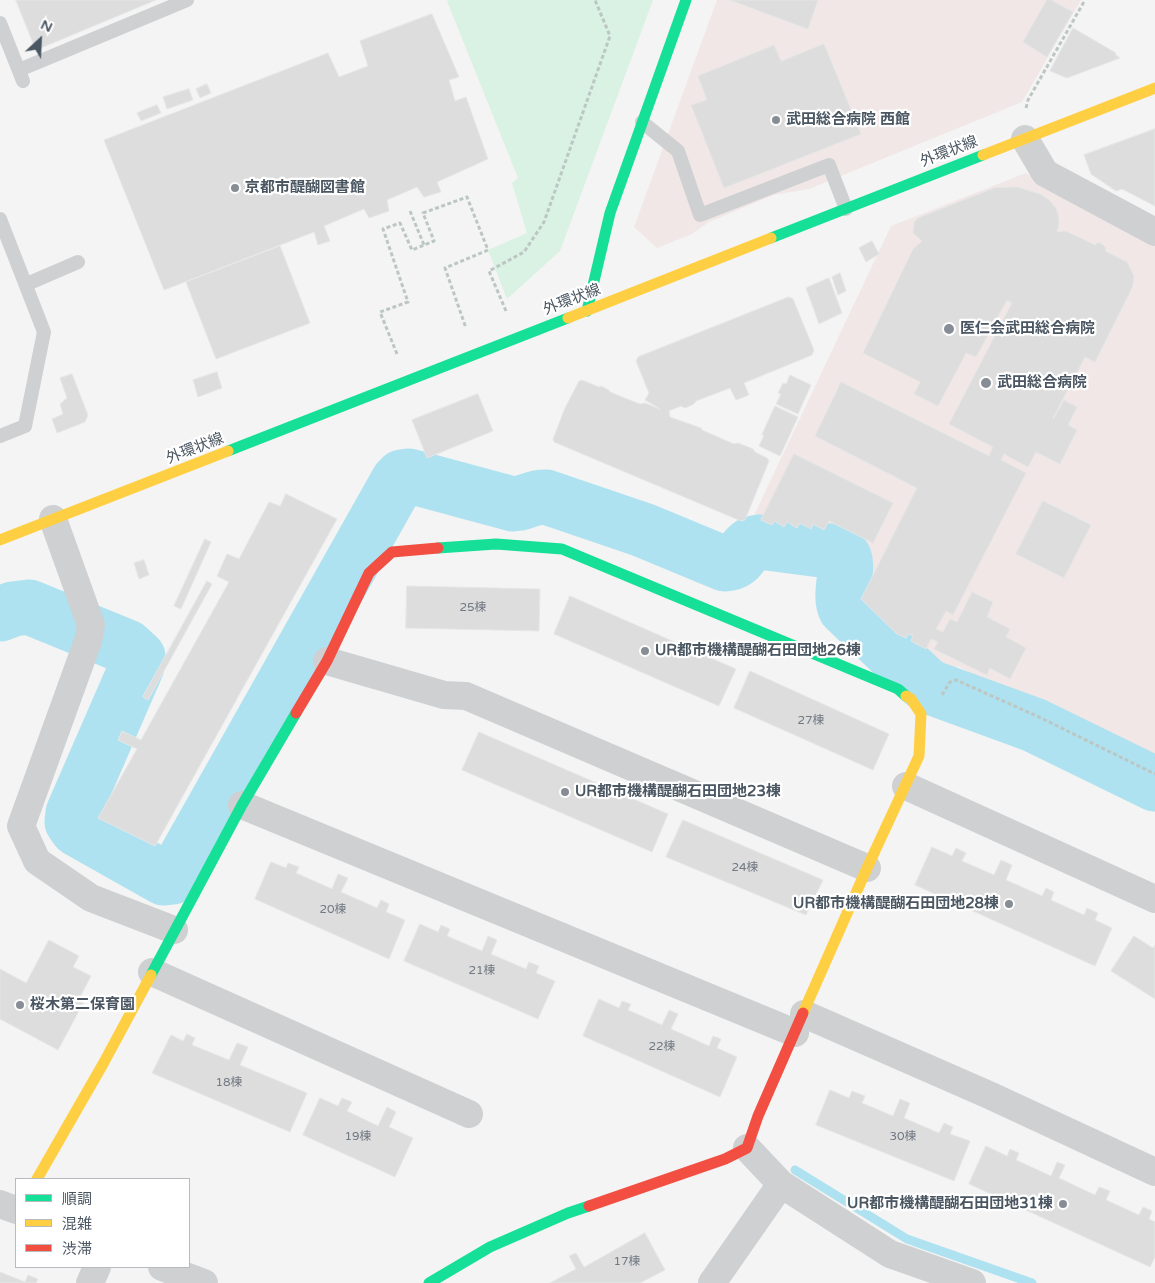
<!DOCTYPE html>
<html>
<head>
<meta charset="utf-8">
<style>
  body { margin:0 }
  #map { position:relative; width:1155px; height:1283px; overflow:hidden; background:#f4f4f4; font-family:"Varela Round","Noto Sans JP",sans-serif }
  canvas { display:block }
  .legend { position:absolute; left:15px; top:1178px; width:175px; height:90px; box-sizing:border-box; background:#fff; border:1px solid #b7bbc0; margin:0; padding:6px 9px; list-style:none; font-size:15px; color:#4a5661 }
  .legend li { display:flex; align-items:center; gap:10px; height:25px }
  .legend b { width:25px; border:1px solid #b7bbc0 }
  .north { position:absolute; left:15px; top:15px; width:50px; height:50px; -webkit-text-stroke:4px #fff; paint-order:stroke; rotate:25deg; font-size:14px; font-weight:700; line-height:20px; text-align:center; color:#4a5661 }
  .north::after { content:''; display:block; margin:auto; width:18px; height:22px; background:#4a5661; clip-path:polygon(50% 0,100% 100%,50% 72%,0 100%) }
</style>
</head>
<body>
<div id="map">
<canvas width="1155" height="1283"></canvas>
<ul class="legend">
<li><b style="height:6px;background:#16e098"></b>順調</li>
<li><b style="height:6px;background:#ffcf43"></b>混雑</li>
<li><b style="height:6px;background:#f24e42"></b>渋滞</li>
</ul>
<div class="north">N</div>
</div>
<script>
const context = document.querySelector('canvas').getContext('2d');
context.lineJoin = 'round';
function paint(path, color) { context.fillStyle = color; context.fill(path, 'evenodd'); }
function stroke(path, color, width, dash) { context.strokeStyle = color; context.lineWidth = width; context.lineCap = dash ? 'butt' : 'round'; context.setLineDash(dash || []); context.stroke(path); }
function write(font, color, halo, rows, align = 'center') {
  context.font = font + ' "Varela Round","Noto Sans JP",sans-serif'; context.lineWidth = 4.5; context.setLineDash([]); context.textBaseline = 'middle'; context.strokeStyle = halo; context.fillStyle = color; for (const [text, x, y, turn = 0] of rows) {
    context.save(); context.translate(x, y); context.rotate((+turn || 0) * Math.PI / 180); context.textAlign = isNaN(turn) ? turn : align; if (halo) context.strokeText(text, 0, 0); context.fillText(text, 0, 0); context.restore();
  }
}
paint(new Path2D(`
  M717 0H1081L1022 102 809 189 774 195 709 222 692 234 657 248 634 227Z
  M1026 173 1155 238V767L1083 729 1016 701 958 666 953 676 920 662 854 596 864 543 833 532 806 529 748 528 891 226Z`), '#f1e7e6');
paint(new Path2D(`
  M450 0H653L560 251 507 299 488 250 527 233 512 183 518 178 447 1Z`), '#d9f2e3');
stroke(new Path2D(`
  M795 1170 907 1239 1032 1283`), '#aee2f0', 9);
stroke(new Path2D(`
  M0 614 13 609 29 607 127 647 138 657 137 666 73 813 72 822 77 829 164 878 172 877 178 871 398 481 402 477 409 476 513 504C525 504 533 496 546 497L643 530 725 564C746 563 739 544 760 542L836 552C837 553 842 555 843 556 851 565 838 591 845 608L923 682 930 687 1034 725 1155 784`), '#aee2f0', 55);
const building = new Path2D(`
  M16 0H156L36 50Z
  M730 0H818L808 29Z
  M1047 0H1051L1073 12 1047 57 1023 42Z
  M432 14 459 77 449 80 455 101 466 97 488 159 437 182 441 192 424 197 417 187 387 200 389 211 369 218 364 209 324 226 330 241 318 245 314 232 164 290 104 140 328 53 339 77 368 66 360 41Z
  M1073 28 1116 53 1115 54 1120 58 1067 78 1050 71Z
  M824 44 861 134 724 188 691 105 707 100 698 76 774 45 781 61Z
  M207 84 211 93 200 98 196 89Z
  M189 89 193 100 167 109 163 97Z
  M157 105 161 113 141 121 137 113Z
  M1155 129V206L1122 189 1116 191 1091 174 1084 155Z
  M1017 187 1040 194 1049 200 1056 208 1058 214 1059 223 1057 232 1065 231 1074 235 1095 245 1097 243H1101L1106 248 1105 251 1127 262 1134 276 1133 285 1130 292 1095 362 1085 357 1053 418H1054L1064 400 1077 407 1068 425 1077 430 1060 464 1036 452 1028 467 1004 454 1001 460 1026 473 953 615 946 611 936 629 943 632 950 619 957 622 972 592 993 602 987 617 1010 629 1006 637 1026 648 1010 679 990 668 987 675 934 649 938 642 931 639 926 649 911 641 913 636 908 634 906 638 897 634 861 599 917 488 815 436 841 382 989 456 993 447 949 424 1012 303 1007 300 976 357 966 353 938 406 914 394 920 382 863 353 913 249 922 241 913 233 914 222 918 218 994 188Z
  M872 241 879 254 866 262 859 248Z
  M280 246 310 323 216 359 186 282Z
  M840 273 846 291 838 295 832 277Z
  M829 278 842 313 819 324 806 288Z
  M789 297 793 299 814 350 812 355 744 383 749 395 736 400 730 388 696 401 694 404 685 408 681 406 669 411 670 417 701 428 702 430 734 444 738 443 753 449 755 452 767 458 769 461 745 520 741 521 554 442 553 439 565 408 579 381 582 380 599 387 601 386 609 390 610 392 640 404 645 403 660 409 645 400 649 393 636 361 638 357Z
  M217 372 222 388 198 397 193 380Z
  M72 374 88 415 85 422 57 433 52 419 63 414 60 404 67 398 60 378Z
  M790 375 811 385 798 414 776 404 781 394 778 393 783 383 786 384Z
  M478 394 493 431 427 458 412 420Z
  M775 406 798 417 780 456 759 446 764 435H762Z
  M794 454 893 503 873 543 829 521 824 530 813 524 811 529 800 523 797 528 787 522 784 527 774 521 772 525 761 520Z
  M286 494 337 519 155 846 98 818 137 749 118 740 122 731 141 740 229 582 217 576 227 554 239 559 269 502 280 506Z
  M1043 501 1091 525 1064 578 1016 554Z
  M205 539 211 542 181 609 174 606Z
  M144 560 149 575 139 579 134 563Z
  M207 581 212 584 148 700 143 697Z
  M407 586 540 589 539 631 406 628Z
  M570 596 736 669 719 706 554 634Z
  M750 671 889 734 873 770 734 708Z
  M479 732 668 814 652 852 462 770Z
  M683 820 823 880 806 915 666 857Z
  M932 847 952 856 956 848 966 853 962 861 994 875 1001 860 1012 865 1006 880 1042 896 1046 888 1054 892 1051 900 1084 915 1087 908 1098 913 1095 920 1112 928 1095 966 915 885Z
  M271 862 286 868 288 863 299 867 296 873 332 889 338 874 348 878 341 892 377 908 381 900 389 904 386 912 405 920 389 959 255 899Z
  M420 924 438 932 441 925 450 929 447 936 482 951 488 936 497 940 491 954 526 969 529 962 539 966 536 973 555 981 538 1019 404 961Z
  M1134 936 1153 948 1155 945V999L1111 971Z
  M49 940 79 956 73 967 91 976 81 995 86 998 58 1050 0 1019V969L26 983Z
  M599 999 619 1008 622 1001 631 1004 628 1010 662 1025 669 1010 678 1014 671 1029 709 1046 713 1036 721 1039 717 1048 737 1057 720 1097 583 1036Z
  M187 1034 195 1038 192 1045 229 1060 237 1043 248 1047 240 1065 307 1093 290 1132 152 1073 171 1035 183 1041Z
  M830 1090 849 1098 852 1091 865 1096 862 1103 893 1116 900 1099 910 1103 904 1118 939 1133 944 1123 953 1127 950 1134 970 1141 954 1181 816 1125Z
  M320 1098 338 1106 342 1098 352 1102 347 1111 378 1126 387 1107 396 1112 389 1127 413 1138 395 1177 303 1135Z
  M986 1146 1007 1156 1010 1149 1019 1153 1016 1160 1051 1176 1057 1162 1065 1165 1059 1178 1095 1195 1099 1187 1110 1191 1106 1200 1139 1215 1143 1207 1152 1211 1149 1219 1155 1222V1257L1150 1267 969 1184Z
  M645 1233 665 1270 640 1283H550L576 1269 569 1256 576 1253 584 1267Z
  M0 1272 25 1282 28 1275 38 1279 36 1283H0Z`);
paint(building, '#ddddde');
stroke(building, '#e5e6e7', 1);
stroke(new Path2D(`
  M1026 108 1028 100 1085 0
  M410 211 424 245
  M506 311 489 271 524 252 544 222 610 36 595 0
  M397 354 380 312 408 302 383 229 400 223 412 250 434 241 423 213 467 197 488 250 445 268 466 328
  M942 695 950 682 956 680 1039 717 1155 774`), '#bcc7c4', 3, [4, 2.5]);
stroke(new Path2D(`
  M0 23 23 81
  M19 70 187 0
  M642 122 678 151 700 215 829 165 846 209
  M0 219 44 332 25 426 0 436
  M27 284 78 262`), '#ced0d2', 14);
stroke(new Path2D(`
  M1025 139 1045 173 1155 232
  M53 519 91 625 88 641 21 826 37 861 91 898 174 930
  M327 661 444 695 466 696 867 868
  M906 786 1155 899
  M242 805 795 1033
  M152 972 469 1114
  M804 1014 989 1095 1155 1172
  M747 1148 781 1184
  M0 1204 16 1210
  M162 1267 204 1283
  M90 1283 97 1267
  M712 1283 781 1184 890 1254 972 1283`), '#ced0d2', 28);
stroke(new Path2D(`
  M771 238 983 155
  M587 311 610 213 686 0
  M228 451 568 318
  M438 548 496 544 562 549 898 689 906 696
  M151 975 242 805 296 713
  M429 1283 490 1247 568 1213 589 1206`), '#16e098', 11);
stroke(new Path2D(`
  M983 155 1155 88
  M568 318 771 238
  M0 540 228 451
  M803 1013 867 868 919 756 921 714 911 699 906 696
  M37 1179 103 1064 151 975`), '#ffcf43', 11);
stroke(new Path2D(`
  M296 713 327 661 369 573 392 552 438 548
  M589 1206 725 1159 747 1148 758 1116 803 1013`), '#f24e42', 11);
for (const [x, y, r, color] of [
  [776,120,5,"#868d94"],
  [235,188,5,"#868d94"],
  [949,329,6,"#868d94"],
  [986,383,6,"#868d94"],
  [645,651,5,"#868d94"],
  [565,792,5,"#868d94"],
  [1009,904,5,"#868d94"],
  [20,1005,5,"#868d94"],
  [1063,1204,5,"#868d94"]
]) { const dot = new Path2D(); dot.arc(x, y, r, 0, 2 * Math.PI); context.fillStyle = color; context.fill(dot); stroke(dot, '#fff', 2); }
write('12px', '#707881', null, [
  ["25棟",473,608],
  ["27棟",811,721],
  ["24棟",745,868],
  ["20棟",333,910],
  ["21棟",482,971],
  ["22棟",662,1047],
  ["18棟",229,1083],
  ["19棟",358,1137],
  ["30棟",903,1137],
  ["17棟",627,1262]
]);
write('bold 15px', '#4a5661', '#fff', [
  ["武田総合病院 西館",786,120],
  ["京都市醍醐図書館",245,188],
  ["医仁会武田総合病院",960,329],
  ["武田総合病院",997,383],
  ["UR都市機構醍醐石田団地26棟",655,651],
  ["UR都市機構醍醐石田団地23棟",575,792],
  ["UR都市機構醍醐石田団地28棟",999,904,"right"],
  ["桜木第二保育園",30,1005],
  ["UR都市機構醍醐石田団地31棟",1053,1204,"right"]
], 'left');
write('15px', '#4a5661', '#fff', [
  ["外環状線",949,152,-21],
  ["外環状線",572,300,-21],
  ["外環状線",195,449,-21]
]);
</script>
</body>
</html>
